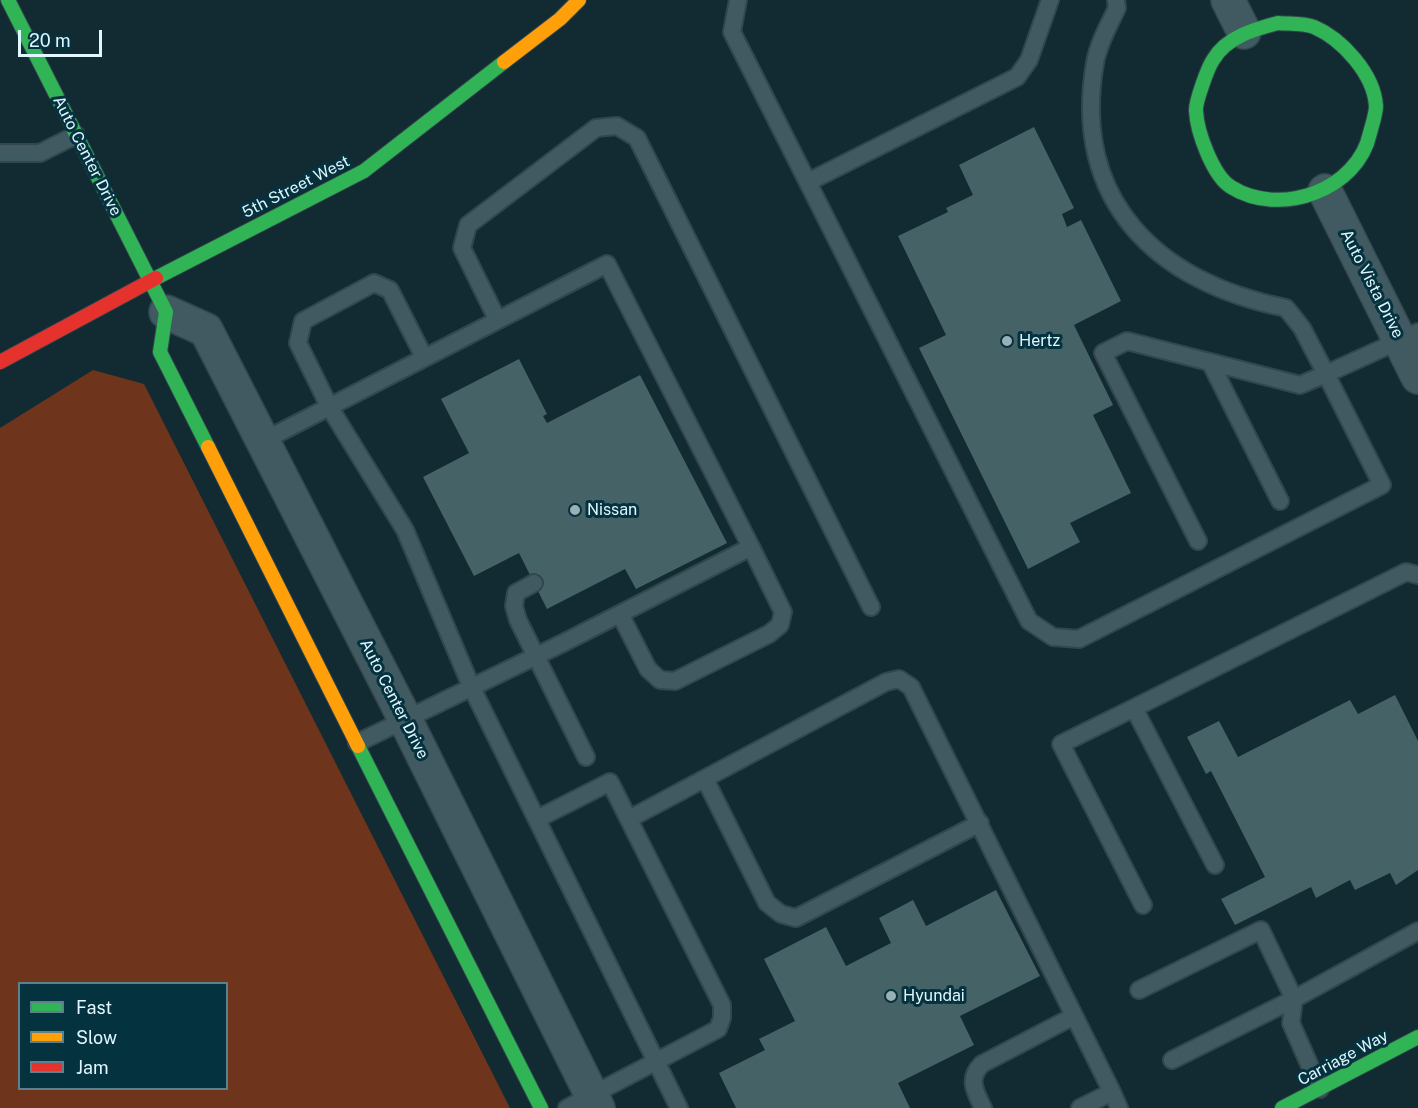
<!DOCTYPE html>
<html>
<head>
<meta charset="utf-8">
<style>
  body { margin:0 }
  #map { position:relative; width:1418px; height:1108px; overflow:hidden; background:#122b32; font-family:"Public Sans",sans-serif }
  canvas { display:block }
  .legend { position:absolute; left:18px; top:982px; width:210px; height:108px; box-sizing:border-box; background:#05323f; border:2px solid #5d818c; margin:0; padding:8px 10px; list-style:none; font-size:18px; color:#e1f7ff }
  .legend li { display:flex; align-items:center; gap:12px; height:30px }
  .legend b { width:30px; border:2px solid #5d818c }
  .scale { position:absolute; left:18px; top:30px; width:84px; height:27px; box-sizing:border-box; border:3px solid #e1f7ff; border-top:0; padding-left:8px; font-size:18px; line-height:21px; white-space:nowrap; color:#e1f7ff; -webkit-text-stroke:4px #05323f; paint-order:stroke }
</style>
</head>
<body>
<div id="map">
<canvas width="1418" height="1108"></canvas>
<ul class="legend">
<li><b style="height:8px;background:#30b455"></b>Fast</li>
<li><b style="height:8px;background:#ff9f0a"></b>Slow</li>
<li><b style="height:8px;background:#e5322d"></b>Jam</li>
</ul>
<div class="scale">20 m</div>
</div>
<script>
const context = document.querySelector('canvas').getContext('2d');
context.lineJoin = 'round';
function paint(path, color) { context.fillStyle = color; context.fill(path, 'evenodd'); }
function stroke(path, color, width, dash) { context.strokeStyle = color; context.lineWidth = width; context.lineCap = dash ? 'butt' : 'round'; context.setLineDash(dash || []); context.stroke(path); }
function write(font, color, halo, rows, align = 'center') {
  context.font = font + ' "Public Sans",sans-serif'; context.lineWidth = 6; context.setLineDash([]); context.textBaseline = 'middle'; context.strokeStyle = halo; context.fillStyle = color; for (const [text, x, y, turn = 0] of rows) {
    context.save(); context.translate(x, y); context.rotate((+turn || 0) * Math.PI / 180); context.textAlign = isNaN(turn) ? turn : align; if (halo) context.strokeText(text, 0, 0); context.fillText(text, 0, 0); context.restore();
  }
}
paint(new Path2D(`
  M93 370 144 384 510 1108H0V428ZM20 984H226V1088H20Z`), '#6e341c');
paint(new Path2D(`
  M1034 127 1074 208 1062 214 1067 227 1081 220 1121 301 1074 325 1113 405 1093 415 1131 493 1070 523 1080 542 1028 569 919 348 946 335 898 236 948 212 946 208 973 195 959 165Z
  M519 359 547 414 543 416 547 423 640 375 727 543 636 589 625 569 547 609 519 553 474 576 423 477 469 453 441 399Z
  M1395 695 1418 741V870L1396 885 1390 873 1355 890 1350 880 1316 898 1311 887 1235 925 1221 899 1265 877 1211 771 1206 774 1187 737 1219 721 1238 757 1350 700 1358 714Z
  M996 890 1040 976 960 1016 974 1045 898 1083 910 1108H736L719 1073 765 1050 759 1039 795 1021 764 959 826 927 846 966 891 943 879 918 913 900 926 926Z`), '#456267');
const lane = new Path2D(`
  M738 0 732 32 1029 621 1053 637 1079 639 1382 485 1326 374 1418 332
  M1116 0 1117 8C1109 25 1098 44 1095 63 1071 200 1157 283 1286 308L1302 328 1326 374 1300 385 1127 341 1103 353 1198 541
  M0 153H40L76 135
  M808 182 1017 77 1029 60 1050 0
  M497 319 462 248 468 225 596 128 617 126 637 138 871 607
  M424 357 390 290 374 283 303 321 298 343 330 408 405 530 471 686 679 1108
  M1210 362 1280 501
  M263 441 607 264 751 547 563 643 357 743
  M534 583 516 593 514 606 518 620 586 757
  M620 614 648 669 660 680 675 681 769 634 780 625 783 612 751 547
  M1134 708 1061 744 1143 905
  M705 779 767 903 781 914 796 918 980 823
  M537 819 610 782 722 1005V1018L718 1029 567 1108
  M629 819 886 682 899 679 911 687 1112 1092
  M1215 865 1134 708 1406 572 1418 575
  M1139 990 1261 930 1294 999 1172 1060
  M1320 1089 1291 1023 1294 999 1418 931
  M983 1108C975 1091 967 1079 982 1064L1074 1016
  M1080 1108 1112 1092 1119 1108`);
const street = new Path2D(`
  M1228 0 1244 32
  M1325 191 1418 377
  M166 312 206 330 405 719 598 1108`);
const fast = new Path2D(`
  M8 0 166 312 160 352 208 447
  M1278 23C1289 24 1304 23 1314 27 1342 39 1374 74 1376 106 1376 114 1372 125 1370 133 1358 190 1280 218 1231 187 1213 176 1197 132 1196 111 1195 103 1208 67 1213 60 1226 37 1255 29 1278 23Z
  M156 278 364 171 504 62
  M358 746 541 1108
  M1282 1108 1418 1037`);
const slow = new Path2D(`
  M504 62 560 19 579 0
  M208 447 358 746`);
const jam = new Path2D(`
  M0 362 156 278`);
stroke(lane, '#32464c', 20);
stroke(street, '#32464c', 36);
stroke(fast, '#32464c', 16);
stroke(slow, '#32464c', 16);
stroke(jam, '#32464c', 16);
stroke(lane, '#415a61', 16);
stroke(street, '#415a61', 33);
stroke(fast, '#30b455', 14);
stroke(slow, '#ff9f0a', 14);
stroke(jam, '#e5322d', 14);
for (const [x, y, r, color] of [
  [1007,341,6,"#99b0b7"],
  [575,510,6,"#99b0b7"],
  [891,996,6,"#99b0b7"]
]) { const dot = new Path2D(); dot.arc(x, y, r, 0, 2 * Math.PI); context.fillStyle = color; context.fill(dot); stroke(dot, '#05323f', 2); }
write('16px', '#e1f7ff', '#05323f', [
  ["Auto Center Drive",87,156,63],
  ["5th Street West",296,187,-27],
  ["Auto Vista Drive",1372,284,63],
  ["Auto Center Drive",394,699,63],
  ["Carriage Way",1343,1058,-28]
]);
write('16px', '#e1f7ff', '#05323f', [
  ["Hertz",1019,341],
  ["Nissan",587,510],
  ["Hyundai",903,996]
], 'left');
</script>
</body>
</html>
